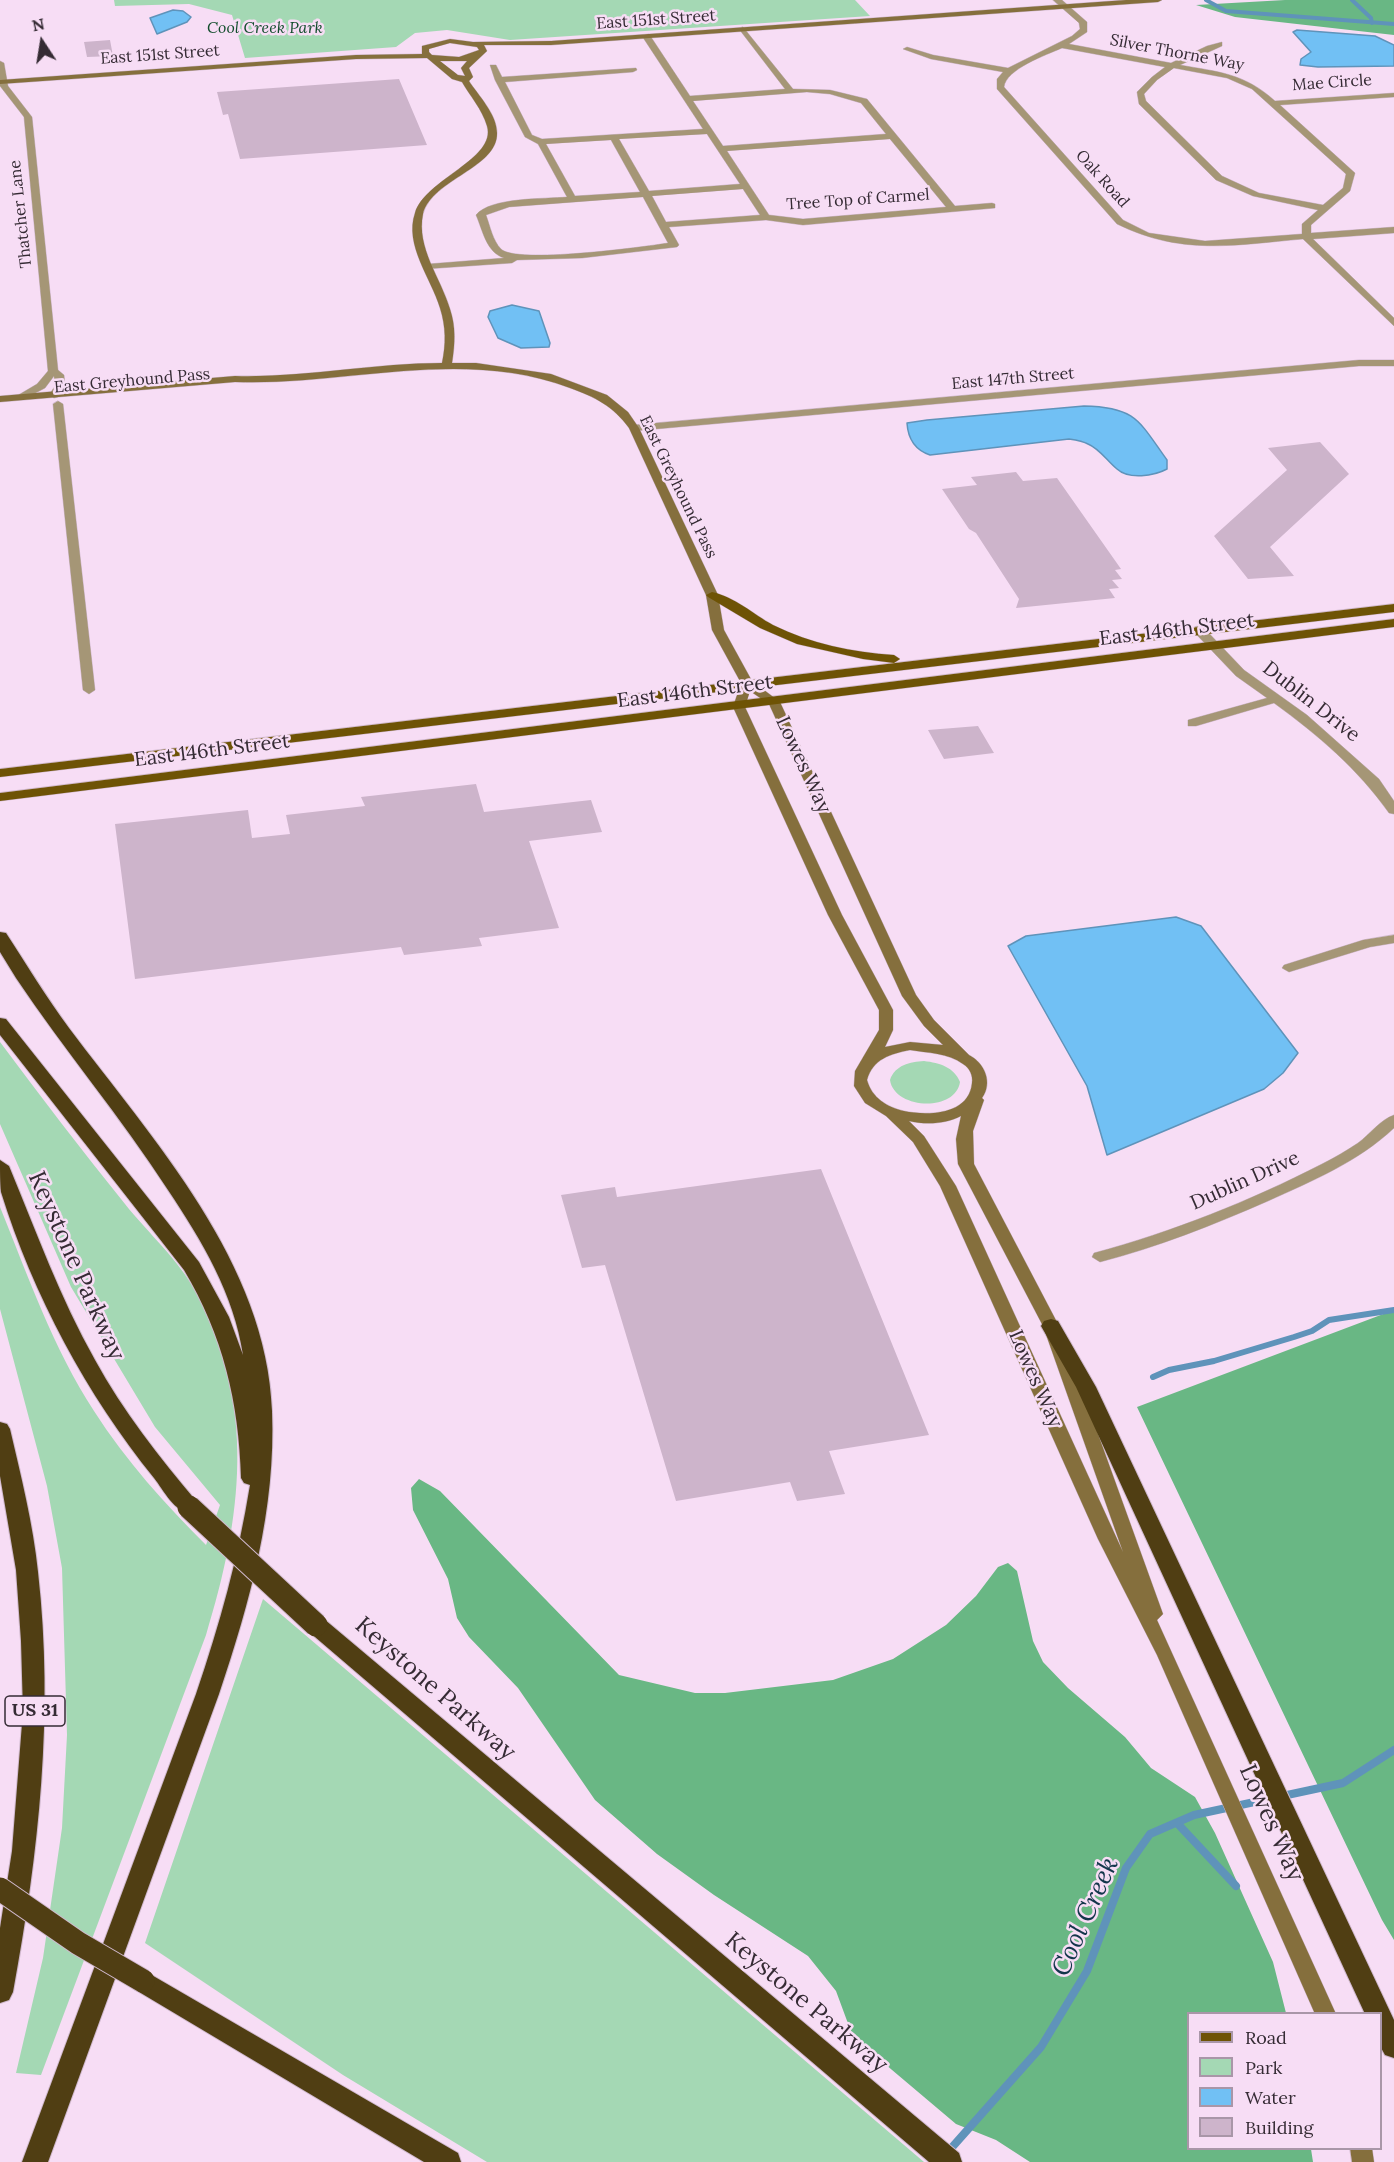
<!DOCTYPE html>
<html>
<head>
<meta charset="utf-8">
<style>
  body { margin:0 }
  #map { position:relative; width:1394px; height:2162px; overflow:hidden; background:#f7ddf5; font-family:Lora,serif }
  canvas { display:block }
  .legend { position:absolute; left:1187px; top:2012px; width:195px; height:138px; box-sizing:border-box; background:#f7ddf5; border:2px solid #a996a8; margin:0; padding:8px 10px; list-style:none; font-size:18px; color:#352b34 }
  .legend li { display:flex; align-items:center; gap:12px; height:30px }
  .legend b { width:30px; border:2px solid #a996a8 }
  .north { position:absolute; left:12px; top:12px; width:60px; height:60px; -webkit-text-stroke:4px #f7ddf5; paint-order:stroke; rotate:348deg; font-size:16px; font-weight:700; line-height:24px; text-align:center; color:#352b34 }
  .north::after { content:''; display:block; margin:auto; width:21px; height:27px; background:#352b34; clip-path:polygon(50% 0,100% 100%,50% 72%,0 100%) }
</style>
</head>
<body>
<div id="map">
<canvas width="1394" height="2162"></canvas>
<ul class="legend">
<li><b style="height:8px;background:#6e5305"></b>Road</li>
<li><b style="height:16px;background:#a4d8b4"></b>Park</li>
<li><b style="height:16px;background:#71c0f4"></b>Water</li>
<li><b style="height:16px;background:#cdb4cb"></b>Building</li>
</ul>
<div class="north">N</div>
</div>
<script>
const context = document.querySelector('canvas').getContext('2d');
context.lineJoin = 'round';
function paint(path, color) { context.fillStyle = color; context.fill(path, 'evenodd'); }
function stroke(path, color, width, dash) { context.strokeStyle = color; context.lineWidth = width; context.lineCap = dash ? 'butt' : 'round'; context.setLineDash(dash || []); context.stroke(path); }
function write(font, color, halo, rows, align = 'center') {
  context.font = font + ' Lora,serif'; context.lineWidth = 5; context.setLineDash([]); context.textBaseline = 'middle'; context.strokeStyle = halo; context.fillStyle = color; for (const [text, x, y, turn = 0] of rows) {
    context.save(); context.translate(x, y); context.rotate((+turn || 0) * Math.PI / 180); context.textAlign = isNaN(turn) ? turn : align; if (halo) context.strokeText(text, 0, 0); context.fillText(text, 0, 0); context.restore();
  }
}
paint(new Path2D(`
  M114 0H855L870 16 510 40 447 30 415 33 396 47 245 58 232 15 189 4 115 6Z
  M0 1042C41 1097 82 1151 125 1204 148 1233 178 1259 196 1292 257 1405 242 1518 206 1635L41 2075 16 2073 43 1958 62 1828 67 1735 62 1568 47 1486 0 1309V1207C28 1276 53 1348 94 1411 126 1461 165 1504 206 1545L220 1505 155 1427 71 1287 0 1124Z
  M924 1061C940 1063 954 1067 960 1082 955 1113 894 1109 890 1080 895 1065 910 1062 924 1061Z
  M263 1599 924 2162H487L343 2075 145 1943Z`), '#a4d8b4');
paint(new Path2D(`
  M1285 0H1394V35L1235 17 1196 5Z
  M1394 1310V1940L1382 1920 1137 1407Z
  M419 1479 440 1491 619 1675 695 1693H725L833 1680 893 1659 946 1625 976 1596 998 1567 1008 1563 1017 1571 1033 1641 1043 1662 1068 1688 1125 1737 1151 1768 1195 1797 1215 1833 1273 1962 1286 2013 1188 2014V2148L1311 2149 1313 2162H1030L996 2140 956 2124 853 2037 836 1991 808 1956 714 1895 657 1854 595 1800 518 1688 469 1637 457 1618 448 1579 413 1510 411 1488Z`), '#69b784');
const water = new Path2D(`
  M173 10 183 11 191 17 187 22 157 34 150 18Z
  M1297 30 1375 36 1394 45V66L1318 67 1300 65 1301 59 1311 52 1293 32Z
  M512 305 539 311 550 343 549 347 521 348 498 338 488 317 490 311Z
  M1084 406C1136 407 1139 421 1167 460V469C1154 476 1129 480 1117 469 1107 461 1100 449 1088 444 1083 441 1076 440 1069 439L930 455C915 450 908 439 907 423L927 420Z
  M1176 917 1201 926 1298 1053 1283 1073 1264 1089 1107 1155 1087 1086 1008 946 1026 936Z`);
paint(water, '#71c0f4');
stroke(water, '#5f93ba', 1.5);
stroke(new Path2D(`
  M1206 0 1226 11 1394 24
  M1352 0 1371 18 1372 23`), '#5f93ba', 4);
stroke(new Path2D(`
  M1153 1377 1169 1370 1214 1361 1294 1337 1312 1331 1329 1320 1394 1310`), '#5f93ba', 6);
stroke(new Path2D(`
  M1177 1823 1236 1886
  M939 2162 1041 2047 1087 1971 1126 1868 1150 1834 1194 1815 1343 1783 1394 1750`), '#5f93ba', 8);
paint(new Path2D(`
  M110 40 113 56 87 57 84 42Z
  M399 79 427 145 240 159 228 114 223 115 217 92Z
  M1320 442 1349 474 1270 547 1294 576 1248 579 1214 536 1287 470 1268 448Z
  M1016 472 1023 481 1057 478 1121 569 1115 570 1122 579 1112 580 1119 588 1109 589 1115 598 1016 608 1019 599 976 533 969 529 942 489 977 485 971 477Z
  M978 726 994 753 944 759 928 730Z
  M476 784 484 812 591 800 602 832 529 841 559 928 479 938 482 946 404 955 401 947 135 979 115 824 248 810 252 838 290 834 286 815 365 806 361 797Z
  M821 1169 929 1435 829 1451 845 1494 797 1501 790 1482 676 1501 605 1265 582 1268 561 1195 615 1187 617 1197Z`), '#cdb4cb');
const street = new Path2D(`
  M1053 0H1062L1087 22V32L1069 44 1171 63 1207 46 1222 42V46L1180 65C1219 72 1244 73 1275 101L1394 93V97L1280 105 1355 173 1350 191 1311 225V233L1394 227V233L1313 239 1394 318V326L1303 239C1234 245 1182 256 1117 224L997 89V79L1003 72 931 59 903 49 907 47 933 55 1008 68 1072 36 1080 29 1079 23ZM1062 48 1165 67 1152 77 1137 92 1139 104 1216 180 1253 196 1318 210 1302 224V234L1205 241 1149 233 1123 220 1004 87C1006 69 1046 55 1062 48ZM1174 68 1227 78 1252 89 1346 174 1343 188 1323 205 1259 193 1222 176 1146 101 1144 94 1157 80Z
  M743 27 793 89 830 90 867 99 955 206 992 203 995 204V208L803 225 766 220 669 227 679 245 677 247 582 258 517 260 512 263 425 269 423 267 428 264 504 258C486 252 483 231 476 215 490 197 545 199 567 197L538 144 525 137 495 80 490 65H496L502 77 636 68 637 70 633 72 505 82 532 135 542 139 703 129 642 36 649 34 690 96 785 89 739 29ZM807 92 830 94 861 103 886 134 723 146 693 101ZM707 134 740 184 649 191 619 139ZM890 139 946 207 803 219 769 215 727 151ZM611 140 640 192 575 196 546 144ZM743 189 760 215 666 222 652 196ZM643 197 668 243C643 247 516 264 501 249 493 241 490 226 486 215L509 207Z
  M0 61 4 63 8 86 32 117 58 370 64 375 65 386 58 397 54 398 49 395 55 386 54 376 45 388 24 399 15 397 37 384 48 371 24 117 0 86Z
  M1359 360H1394V366H1359L634 431 629 428 634 425Z
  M58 401 63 404 95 690 89 694 83 690 53 404Z
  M1199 626 1203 627 1244 670 1307 715 1379 779 1394 801V814L1389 813C1358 769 1318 735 1274 703L1196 726H1188V720L1267 698 1236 676 1195 633V627Z
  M1394 935V943L1370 947 1289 972 1282 968 1284 965 1363 940Z
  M1394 1115V1128C1358 1162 1312 1181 1268 1201 1213 1225 1158 1247 1100 1262L1092 1257 1094 1253C1172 1232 1250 1201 1322 1164 1334 1158 1346 1151 1358 1143 1369 1135 1381 1119 1394 1115Z`);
const secondary = new Path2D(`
  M1126 0H1162L1158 2 551 45H484L487 51 469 68 473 77 469 81C478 95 497 114 497 133 498 168 432 179 423 214 416 248 441 278 450 309 456 327 455 344 452 363H476L551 374 607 395 628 412 639 428 718 595 724 630 752 681 780 702 916 995 934 1020 969 1055C985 1063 993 1083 982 1098L984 1100 973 1131 974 1164 1059 1326 1163 1614 1157 1620 1336 2014H1315L1157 1655 1098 1539 940 1186 913 1142 886 1116 865 1103 854 1086 855 1071 879 1030V1010L828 915 733 707 741 683 712 630 706 595 629 428C613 406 595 397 570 388 461 347 347 386 235 382L0 402V396L235 376C304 378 373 363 442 363 446 344 446 327 440 308 431 278 404 245 415 213 425 179 497 159 487 126 482 109 470 96 462 82L452 79 427 58 356 59 0 84V80L356 55 422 54V46L450 39 473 42 551 41ZM450 43 477 47 479 50 459 57 432 55 429 52V49ZM440 61H467L461 68 465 76 458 75ZM750 691 769 704 902 996 924 1026 943 1045 910 1042 885 1047 893 1030V1010L842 915 745 707ZM910 1050C928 1053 948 1053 963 1064 970 1068 973 1076 972 1083 969 1115 928 1116 904 1111 887 1107 872 1098 867 1080 873 1059 890 1054 910 1050ZM961 1116 956 1139 958 1164 1043 1326 1123 1552 956 1186 924 1136 909 1121C926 1125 946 1124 961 1116Z
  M1350 2148H1372L1374 2162H1352Z`);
const primary = new Path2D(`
  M712 592C735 597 753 614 773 625 811 644 852 652 894 655L900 659 894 663 863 659 797 644 760 628 708 597 706 595Z
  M1394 604V612L0 777V769Z
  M1394 619V627L0 801V793Z`);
const highway = new Path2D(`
  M0 932 6 933C27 965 46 997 69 1028 153 1140 267 1263 272 1411 276 1509 250 1602 219 1694L48 2162H22L196 1694C220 1623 238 1559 250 1485L244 1483 241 1478C239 1403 223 1335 184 1270L0 1035V1018L6 1019 199 1262 229 1317 243 1355C234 1294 202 1241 168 1190 121 1117 64 1050 16 978L0 952Z
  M0 1160 9 1166C36 1231 60 1298 95 1360 123 1411 159 1457 197 1502L200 1507 197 1512C177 1518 165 1492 154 1478 87 1395 33 1295 1 1192 0 1183 0 1170 0 1160Z
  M1051 1319 1058 1321 1096 1387 1394 2020V2058L1385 2055 1380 2046V2014H1365L1076 1387 1041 1326 1044 1321Z
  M0 1422 7 1424 10 1429C21 1476 33 1524 38 1572 54 1714 39 1852 13 1992L9 2000 0 2003V1928L12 1851 23 1711 21 1641 16 1570 0 1476Z
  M316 1617 324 1619 959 2153 962 2162H929L308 1631 305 1625 308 1619Z
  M143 1970 458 2153 461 2162H424L134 1989 130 1981 134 1973Z`);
stroke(street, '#d0b9ce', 1);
stroke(secondary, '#d0b9ce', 1);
stroke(primary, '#d0b9ce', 1);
stroke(highway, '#d0b9ce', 2);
paint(street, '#a59676');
paint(secondary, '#856f3d');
paint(primary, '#6e5305');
paint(highway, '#503e13');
const highwayBridge = new Path2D(`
  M189 1507 316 1625
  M0 1889 78 1943 143 1981`);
stroke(highwayBridge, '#d0b9ce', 25, []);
stroke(highwayBridge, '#503e13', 23);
write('16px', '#352b34', '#f7ddf5', [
  ["East 151st Street",656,20,-4],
  ["Silver Thorne Way",1177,53,11],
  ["East 151st Street",160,55,-4],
  ["Mae Circle",1332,83,-4],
  ["Oak Road",1102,179,48],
  ["Tree Top of Carmel",858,200,-4],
  ["Thatcher Lane",21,214,-96],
  ["East 147th Street",1013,379,-5],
  ["East Greyhound Pass",132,381,-5],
  ["East Greyhound Pass",678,487,64]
]);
write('italic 16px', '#124d2c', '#f7ddf5', [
  ["Cool Creek Park",265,28]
]);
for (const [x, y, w] of [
  [35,1711,60]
]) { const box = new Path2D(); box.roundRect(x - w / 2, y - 15, w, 30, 4.5); context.fillStyle = '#f7ddf5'; context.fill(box); stroke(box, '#352b34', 1.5); }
write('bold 18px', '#352b34', null, [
  ["US 31",35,1711]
]);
write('20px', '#352b34', '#f7ddf5', [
  ["East 146th Street",1177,630,-7],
  ["East 146th Street",695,692,-7],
  ["Dublin Drive",1311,702,38],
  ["East 146th Street",212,751,-7],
  ["Lowes Way",803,765,65],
  ["Dublin Drive",1245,1181,-24],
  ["Lowes Way",1035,1379,66]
]);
write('24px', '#352b34', '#f7ddf5', [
  ["Keystone Parkway",76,1266,66],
  ["Keystone Parkway",435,1689,41],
  ["Lowes Way",1271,1823,66],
  ["Keystone Parkway",806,2003,40]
]);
write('italic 26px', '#13364b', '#f7ddf5', [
  ["Cool Creek",1086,1917,-66]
]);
</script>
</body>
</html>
